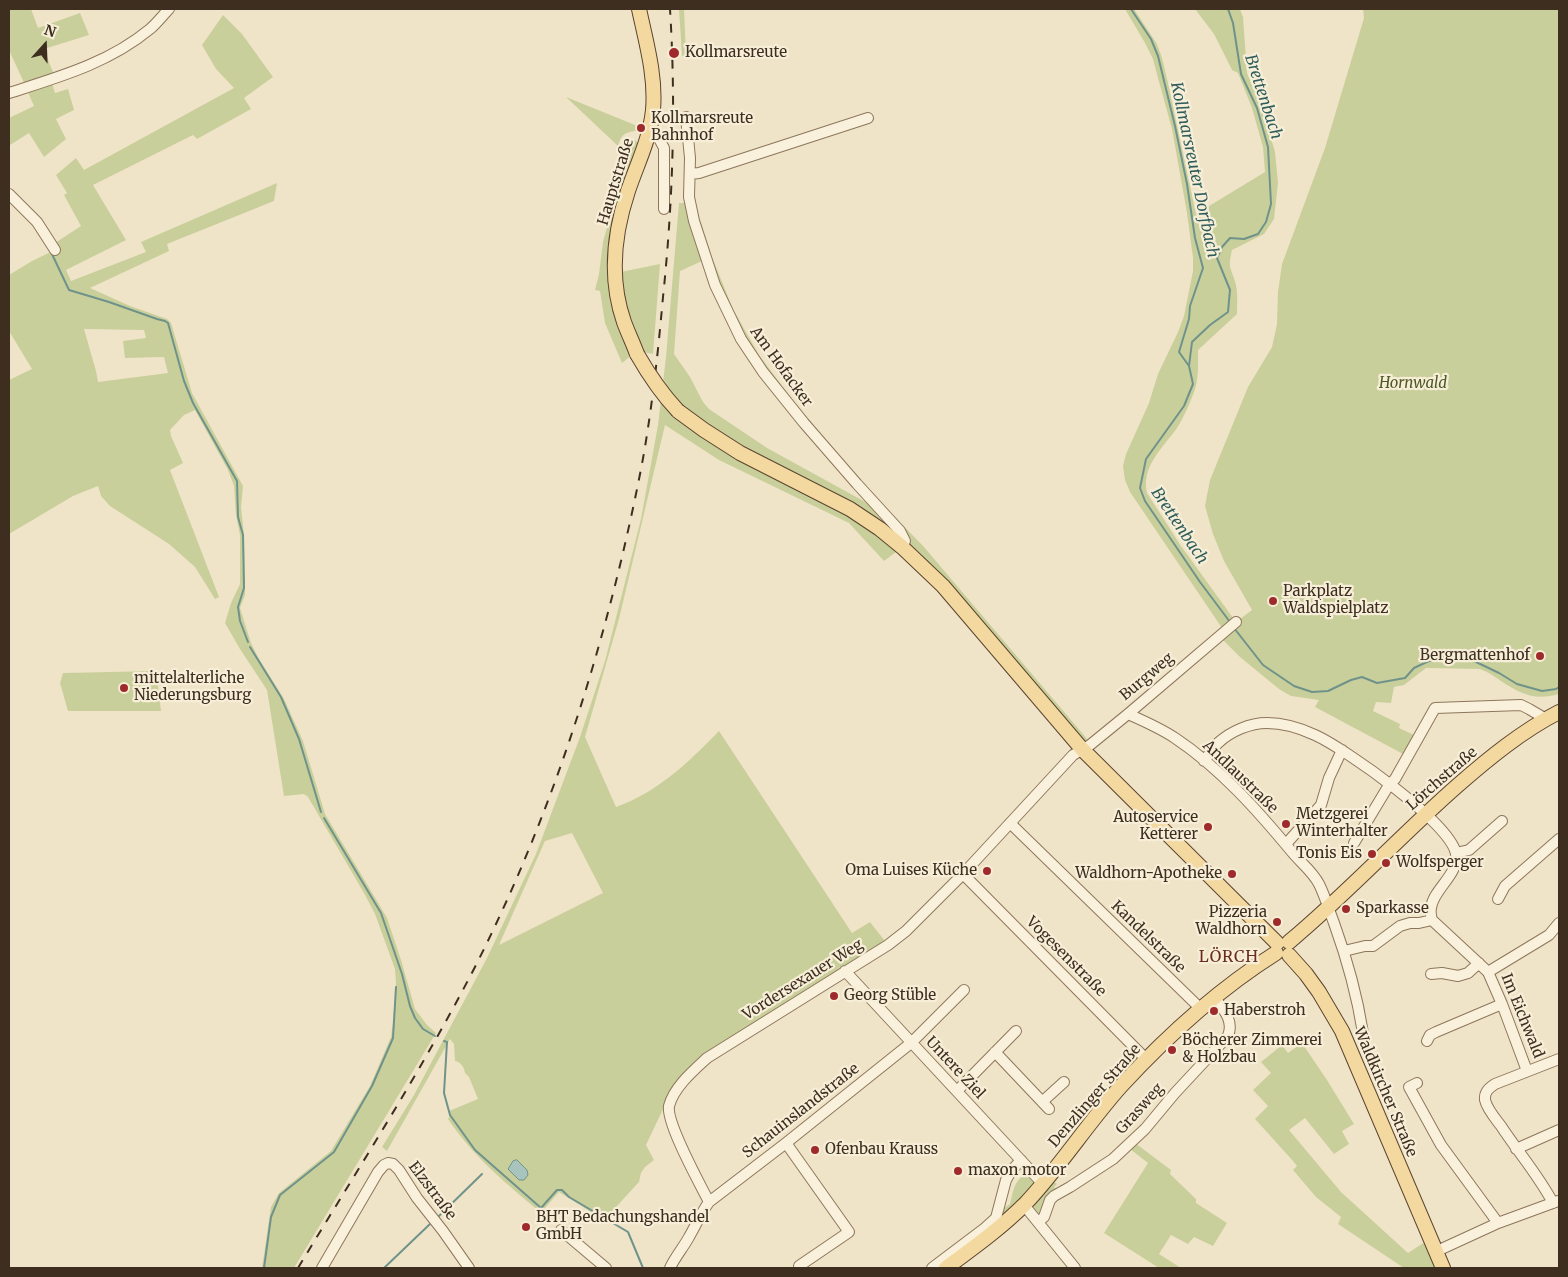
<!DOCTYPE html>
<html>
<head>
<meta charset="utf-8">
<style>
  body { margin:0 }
  #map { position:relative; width:1568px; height:1277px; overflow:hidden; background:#f0e4c8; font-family:Merriweather,serif }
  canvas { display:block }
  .frame { position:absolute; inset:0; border:10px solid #3d2e20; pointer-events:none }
  .north { position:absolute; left:20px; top:20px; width:50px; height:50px; -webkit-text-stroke:4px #f7eed8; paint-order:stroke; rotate:20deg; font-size:14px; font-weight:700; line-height:20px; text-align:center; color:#3d2e20 }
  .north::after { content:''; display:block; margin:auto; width:18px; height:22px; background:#3d2e20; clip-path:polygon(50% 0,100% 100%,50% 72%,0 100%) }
</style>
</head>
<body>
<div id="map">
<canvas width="1568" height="1277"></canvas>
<div class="frame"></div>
<div class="north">N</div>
</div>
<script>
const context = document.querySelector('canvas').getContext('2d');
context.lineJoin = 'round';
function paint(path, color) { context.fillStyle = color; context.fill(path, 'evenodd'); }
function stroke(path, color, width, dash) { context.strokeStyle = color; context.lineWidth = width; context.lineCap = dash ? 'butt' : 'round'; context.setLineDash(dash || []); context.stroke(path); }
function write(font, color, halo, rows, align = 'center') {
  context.font = font + ' Merriweather,serif'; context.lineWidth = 4.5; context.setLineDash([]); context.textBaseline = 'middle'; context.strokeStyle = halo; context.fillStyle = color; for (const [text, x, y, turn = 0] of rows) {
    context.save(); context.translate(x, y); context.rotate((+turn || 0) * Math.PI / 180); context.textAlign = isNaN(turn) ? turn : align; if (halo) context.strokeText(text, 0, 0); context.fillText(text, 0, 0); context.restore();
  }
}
paint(new Path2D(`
  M9 9H31L38 28 80 13 89 35 44 49 54 75 25 85 9 50Z
  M679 9H684L686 56H682Z
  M1125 9H1134L1157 44 1162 58 1168 83 1196 214 1265 172 1263 147 1252 108 1238 73 1232 70 1214 34 1195 9H1240L1243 17 1247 73 1264 114 1275 152 1278 183 1274 219 1264 234 1232 250C1227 270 1232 268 1236 285 1238 295 1237 304 1237 314L1198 350C1198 363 1199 376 1195 389 1191 401 1184 417 1177 428 1163 448 1141 466 1147 493L1181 546 1236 622 1252 610 1224 561 1213 534 1205 506 1210 480 1248 387 1272 347 1277 324 1278 292 1282 264 1325 148 1364 18 1363 9H1559V694C1535 701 1521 694 1501 681 1494 676 1488 672 1480 669L1426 668 1404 685 1394 687 1391 703 1376 702 1373 711 1400 724 1399 728 1414 735 1405 755 1315 707 1319 700 1291 696 1279 689 1240 657 1222 639 1224 631 1130 492 1125 480 1123 466 1126 454 1149 403 1158 374 1178 332 1184 316 1193 271V258L1187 213 1172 129 1158 78 1153 59 1145 43Z
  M223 15 242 34 273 77 244 98 251 109 197 139 193 135 93 185 126 240 66 270 71 281 146 252 141 242 277 183 274 201 167 244 169 251 90 288 130 306 167 319 171 323 192 393 243 486 241 507 244 535 245 587V595L240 608 251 643 258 657 284 699 303 741 325 814 380 906 387 918 401 960 415 1009 427 1025 436 1033 294 1268H262L271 1207 279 1193 331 1151 370 1086 391 1037 393 1022 396 983 395 969 375 914 364 893 308 797 304 794 284 796 267 690 240 649 225 623 231 603 240 584V535L236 515 234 486 228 470 195 410 184 415 170 430 171 436 183 463 170 470 219 597 215 599 195 567 169 544 110 506 101 496 98 486 73 496 9 534V380L32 369 9 331V275L32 261 55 250 52 245 81 226 64 195 67 193 56 175 76 158 84 170 234 88 216 69 202 45ZM84 329 144 330 146 338 123 341 125 358 164 357 168 373 98 382 96 371Z
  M52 83 55 93 68 89 74 110 56 119 66 139 44 157 29 133 10 145 9 143V118L34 106 27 90Z
  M566 97 640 127 639 130C626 133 622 132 618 146Z
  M635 140 639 144 631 199 622 242 621 272 660 264 653 354C639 350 633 354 622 363L605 323 600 291 595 290 599 274 603 242 625 161V152L630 142Z
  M693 174 695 203 712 257 733 309 759 355 792 399 860 481 924 547 1088 740 1082 744 941 593 896 552 884 561 849 523 719 460 665 425 619 619 585 737 616 807C658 792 689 762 719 731L852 933 870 922 885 941 714 1050 665 1105 646 1145 654 1160 645 1167 641 1173 639 1182 604 1220 559 1192 545 1208 558 1219 555 1224C515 1191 477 1162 448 1119L450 1115 449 1111 478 1099 469 1077 465 1073C464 1067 461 1062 455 1061L454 1044 450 1039 387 1151 382 1147 414 1095 487 958 536 854 580 737 605 661 641 519 658 425 666 357 679 203H685L684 175ZM702 261 723 313 750 361 781 403 869 504 767 448 709 409 703 402 690 377 674 354 680 271ZM572 833 603 893 499 945 545 841Z
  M156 671 161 711H68L60 683 63 673Z
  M1302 1043 1327 1080 1354 1124 1342 1131 1349 1144 1334 1154 1305 1118 1289 1130 1341 1192 1408 1253 1428 1240 1439 1268H1404L1338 1224 1341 1217 1316 1197 1293 1170 1297 1166 1293 1161 1255 1119 1268 1106 1253 1090 1271 1073 1261 1062 1282 1045 1288 1053Z
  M1135 1143 1171 1170 1170 1174 1196 1199V1203L1227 1223 1213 1246 1194 1237 1188 1244 1171 1235 1159 1254 1181 1268H1159L1104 1233 1148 1163 1130 1149Z
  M1028 1172 1035 1182 1034 1187 1000 1219 1004 1208 1010 1204C1014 1188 1014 1181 1028 1172Z
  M1053 1181 1057 1184 1054 1187 1059 1191 1039 1216 1034 1208 1035 1202Z`), '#c9cf9b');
const water = new Path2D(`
  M517 1160 527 1170 528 1175 524 1180H519L508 1169 513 1161Z`);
paint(water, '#a9c4bc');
stroke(water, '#6f938a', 1);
stroke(new Path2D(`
  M1131 9 1151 39 1158 56 1175 126 1187 184 1195 238 1203 268 1190 306 1189 319 1179 352 1189 366
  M1228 9 1233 23 1241 74 1257 108 1268 147 1271 204 1266 222 1258 234 1244 239 1230 238 1222 247 1217 258 1230 290 1228 312 1210 325 1192 342 1189 366 1193 384 1184 406 1146 459 1140 488 1145 501 1200 582 1230 622
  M51 252 69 290 109 302 157 319 165 321 168 323 184 381 193 403 237 481 238 517 243 535 244 588 238 607 240 621 248 642
  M1234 628 1263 665 1294 686 1312 692 1328 691 1351 680 1362 677 1377 683 1405 678 1414 668 1429 661 1447 656 1474 661 1499 673 1517 684 1542 691 1556 689 1559 687
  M250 647 281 697 299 739 321 812
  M324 818 381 913 402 974 410 1006 415 1018 423 1029 435 1036
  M444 1041 447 1042 444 1093 450 1115 475 1150 541 1208 557 1190H562L569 1197 628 1232 643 1268
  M439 1216 482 1174
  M264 1268 271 1217 280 1195 334 1152 372 1086 393 1038 396 987
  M384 1268 430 1224`), '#6f938a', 2);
const minor = new Path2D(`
  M9 93C59 77 109 63 150 29 157 23 163 15 169 9
  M686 117 690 158 689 197 694 221 715 285 741 339 763 372 804 423 857 484 900 531 905 541 902 547
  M649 132 657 135 664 148V209
  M690 174 699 173 868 118
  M9 194 37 222 55 250
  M1128 714C1144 721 1160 728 1175 738 1220 768 1258 811 1292 852 1301 863 1313 872 1319 884 1325 896 1329 910 1334 923 1347 959 1357 995 1363 1033
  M1204 761C1209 755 1213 748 1218 743 1231 731 1250 723 1267 723 1283 723 1300 728 1315 735 1344 748 1451 823 1456 854 1459 875 1433 889 1431 908 1430 912 1431 916 1432 920L1488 972 1502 1004 1527 1071
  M1010 823 1201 1009
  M1354 843 1389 785 1395 779 1435 708 1521 705 1529 709 1546 719
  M1286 844 1321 805 1329 778 1342 750
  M1456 853 1469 850 1502 821
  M963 874 1147 1060
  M1498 899 1505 886 1559 839
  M1344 951 1365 946H1373L1400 926 1410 923H1419L1432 920
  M845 971 1043 1184
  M1488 972 1549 935 1559 923
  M1431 974 1442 973 1458 976 1468 973 1479 963
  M1427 1041 1430 1035 1436 1032 1502 1004
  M995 1052 1049 1109
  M1417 1083 1409 1087 1441 1145 1498 1223
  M957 1091 1016 1031
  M1042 1102 1064 1082
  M786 1143 849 1232 799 1266
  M1516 1149 1559 1130
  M709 1202 786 1143 911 1043 964 990
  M1553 1203C1539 1176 1518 1152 1501 1126 1495 1118 1487 1109 1485 1100 1484 1092 1489 1088 1495 1084L1559 1059
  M1024 1205 1075 1268
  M1038 1222 1044 1217 1050 1200 1054 1196 1070 1187 1113 1159 1145 1129 1175 1093 1228 1036C1234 1021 1224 1010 1215 998
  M561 1230 606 1268
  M1437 1251 1498 1223 1558 1201
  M322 1268 378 1172 384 1165 388 1163 393 1164 399 1170 417 1198 443 1231 469 1268
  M670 1268C675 1257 683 1248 689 1237 696 1225 701 1213 709 1202 700 1184 666 1123 669 1106 674 1087 693 1071 707 1058L888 945 906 931 963 874 1073 755 1090 745 1128 714 1236 622
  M932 1268 985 1228 996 1218 1006 1180 1011 1171 1021 1160`);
const major = new Path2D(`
  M637 354C633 343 628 333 624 322 609 279 614 233 628 191 637 164 650 139 653 110 656 76 646 42 639 9
  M678 411 704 430 740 453 850 509 880 529 902 547 943 586 1082 749 1277 943
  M1289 942C1348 893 1400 836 1457 786 1489 758 1522 731 1559 712
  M1289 955 1306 974 1319 992 1342 1031 1443 1268
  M946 1268C973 1248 1001 1228 1025 1204 1060 1167 1087 1124 1121 1086 1167 1036 1219 989 1276 953`);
stroke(minor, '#8d765c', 12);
stroke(major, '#5b4430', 16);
stroke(minor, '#faf1dc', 10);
stroke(major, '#f3d9a0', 14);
stroke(new Path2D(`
  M298 1268C359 1167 424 1067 478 961 556 806 609 634 642 464 652 409 658 353 663 297 673 201 676 105 670 9`), '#3d2e20', 2, [9, 9]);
const majorBridge = new Path2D(`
  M637 354C649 375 661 393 678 411`);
stroke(majorBridge, '#5b4430', 16, []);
stroke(majorBridge, '#f3d9a0', 14);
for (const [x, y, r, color] of [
  [674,53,6,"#9e2a2b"],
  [641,128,5,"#9e2a2b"],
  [1273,601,5,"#9e2a2b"],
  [1540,656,5,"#9e2a2b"],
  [124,688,5,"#9e2a2b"],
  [1286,824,5,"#9e2a2b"],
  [1208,827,5,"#9e2a2b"],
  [1372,854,5,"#9e2a2b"],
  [1386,863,5,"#9e2a2b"],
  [987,871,5,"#9e2a2b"],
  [1232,874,5,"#9e2a2b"],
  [1346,909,5,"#9e2a2b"],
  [1277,922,5,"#9e2a2b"],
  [834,996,5,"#9e2a2b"],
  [1214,1011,5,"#9e2a2b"],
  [1172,1050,5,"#9e2a2b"],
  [815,1150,5,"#9e2a2b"],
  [958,1171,5,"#9e2a2b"],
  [526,1227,5,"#9e2a2b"]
]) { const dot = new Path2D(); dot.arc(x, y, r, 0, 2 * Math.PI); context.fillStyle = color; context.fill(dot); stroke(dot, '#f7eed8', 2); }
write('15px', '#3d2e20', '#f7eed8', [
  ["Kollmarsreute",685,53],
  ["Kollmarsreute",651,119],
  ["Bahnhof",651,136],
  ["Parkplatz",1283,592],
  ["Waldspielplatz",1283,609],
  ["Bergmattenhof",1530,656,"right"],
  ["mittelalterliche",134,679],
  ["Niederungsburg",134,696],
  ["Metzgerei",1296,815],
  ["Winterhalter",1296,832],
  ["Autoservice",1198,818,"right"],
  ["Ketterer",1198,835,"right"],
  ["Tonis Eis",1362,854,"right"],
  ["Wolfsperger",1396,863],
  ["Oma Luises Küche",977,871,"right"],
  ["Waldhorn-Apotheke",1222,874,"right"],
  ["Sparkasse",1356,909],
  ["Pizzeria",1267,913,"right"],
  ["Waldhorn",1267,930,"right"],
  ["Georg Stüble",844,996],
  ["Haberstroh",1224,1011],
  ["Böcherer Zimmerei",1182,1041],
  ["& Holzbau",1182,1058],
  ["Ofenbau Krauss",825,1150],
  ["maxon motor",968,1171],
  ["BHT Bedachungshandel",536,1218],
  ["GmbH",536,1235]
], 'left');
write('15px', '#3d2e20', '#f7eed8', [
  ["Hauptstraße",616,182,-73],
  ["Am Hofacker",781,367,54],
  ["Burgweg",1147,677,-40],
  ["Andlaustraße",1240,777,44],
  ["Lörchstraße",1442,779,-41],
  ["Kandelstraße",1148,937,44],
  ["Vogesenstraße",1066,957,45],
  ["Vordersexauer Weg",803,980,-32],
  ["Im Eichwald",1522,1016,68],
  ["Untere Ziel",955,1068,47],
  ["Waldkircher Straße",1385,1092,67],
  ["Denzlinger Straße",1095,1096,-49],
  ["Grasweg",1140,1109,-48],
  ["Schauinslandstraße",801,1111,-38],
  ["Elzstraße",432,1191,53]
]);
write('italic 15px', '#4d5a26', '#f7eed8', [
  ["Hornwald",1413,384]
]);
write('italic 16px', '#2f5d5a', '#f7eed8', [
  ["Brettenbach",1263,97,72],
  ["Kollmarsreuter Dorfbach",1194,170,78],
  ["Brettenbach",1179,526,56]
]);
context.letterSpacing = '1px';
write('16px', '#6b2e1e', '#f7eed8', [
  ["LÖRCH",1229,957]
]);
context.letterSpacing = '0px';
</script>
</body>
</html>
